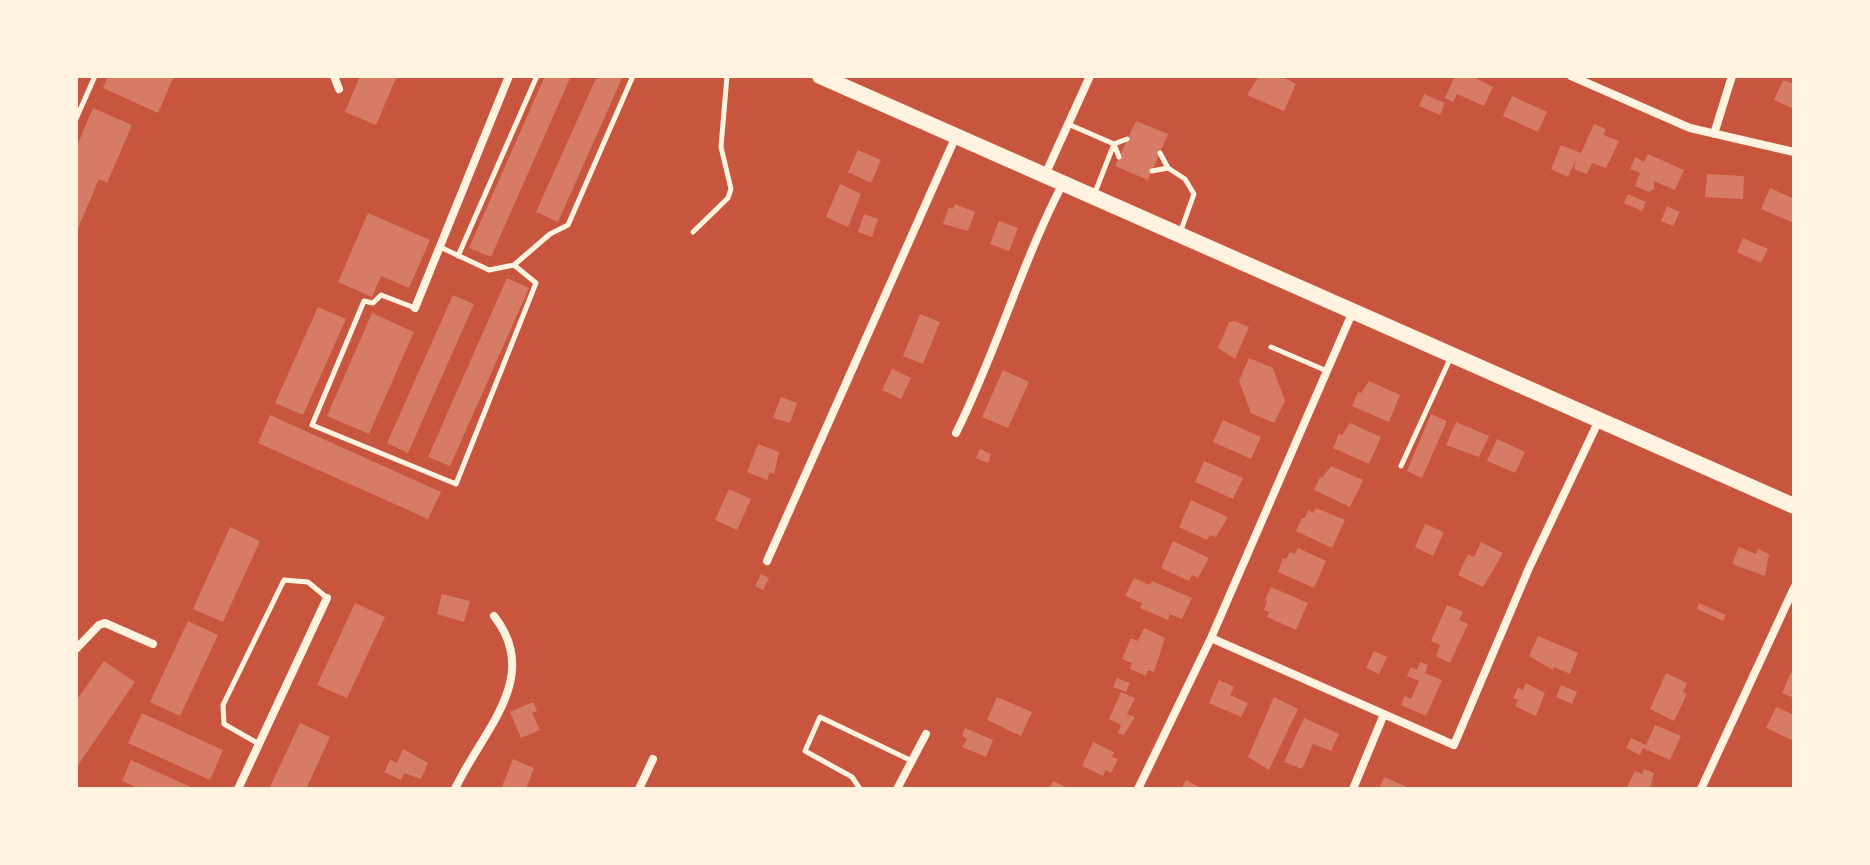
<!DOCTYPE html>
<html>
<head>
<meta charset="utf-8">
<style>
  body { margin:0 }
  #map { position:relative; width:1870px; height:865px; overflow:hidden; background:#c8553d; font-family:"Roboto Condensed",sans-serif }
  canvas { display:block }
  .frame { position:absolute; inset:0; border:78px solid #fff3e0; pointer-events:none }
</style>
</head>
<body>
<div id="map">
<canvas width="1870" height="865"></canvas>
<div class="frame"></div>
</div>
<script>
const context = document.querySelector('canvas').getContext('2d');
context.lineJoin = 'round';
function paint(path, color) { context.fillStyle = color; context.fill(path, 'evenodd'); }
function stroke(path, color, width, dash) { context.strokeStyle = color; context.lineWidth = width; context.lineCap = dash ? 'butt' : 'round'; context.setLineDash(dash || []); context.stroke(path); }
paint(new Path2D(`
  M108 76H174L158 113 103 88Z
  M360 76H397L376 125 345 112Z
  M545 76H571L491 257 469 248Z
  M597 76H623L558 222 536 212Z
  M1259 76 1283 77 1296 84 1284 111 1247 95Z
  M1455 76H1471L1493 87 1484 106 1457 94 1453 102 1445 98Z
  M1783 80 1794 84V109L1774 100Z
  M1424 94 1445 103 1440 115 1419 106Z
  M1512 96 1547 112 1538 132 1503 116Z
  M93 108 132 125 107 183 99 179 76 233V148Z
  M1136 121 1168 134 1148 180 1115 166Z
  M1594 124 1606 129 1603 135 1619 141 1606 168 1592 163 1587 174 1574 169 1576 159 1568 177 1551 169 1561 145 1581 153Z
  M858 150 881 160 871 183 848 172Z
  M1648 154 1684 170 1675 190 1654 181V189L1649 192 1635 186 1640 173 1630 169 1635 157 1644 162Z
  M1707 174 1744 176 1743 199 1705 197Z
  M840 184 861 194 848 227 826 217Z
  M1770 188 1794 199V223L1761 209Z
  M1628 194 1646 202 1642 211 1624 203Z
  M955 204 975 212 968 231 943 224 949 207 953 209Z
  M1667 206 1680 212 1673 226 1661 221Z
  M368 213 430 240 409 288 381 276 372 297 338 282Z
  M864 214 878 219 872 237 858 232Z
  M999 221 1018 228 1009 251 990 244Z
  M1743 238 1768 249 1761 263 1737 252Z
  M507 278 529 288 450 466 428 457Z
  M453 295 474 304 408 453 387 443Z
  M318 307 346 319 303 415 275 403Z
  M372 313 414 332 369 434 327 416Z
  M920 314 940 322 923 364 903 356Z
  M1235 321 1249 327 1235 359 1218 348 1229 322Z
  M1249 358 1273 368 1285 401 1274 423 1251 413 1239 381Z
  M892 369 911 378 901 399 882 390Z
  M1003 370 1029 382 1008 428 982 417Z
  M1369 381 1400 395 1389 422 1352 406 1358 392 1361 393Z
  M781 397 797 403 790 423 773 418Z
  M1431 414 1447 421 1422 478 1407 471Z
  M270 415 441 492 428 519 258 443Z
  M1223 420 1261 437 1251 459 1213 442Z
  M1456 422 1489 436 1479 457 1446 445Z
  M1350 423 1381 437 1369 464 1333 448 1339 434 1342 435Z
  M1497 439 1525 452 1515 473 1487 461Z
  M758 444 779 452 774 474 770 472 767 480 747 472Z
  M980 449 991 454 988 463 976 458Z
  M1204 461 1243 478 1233 499 1195 482Z
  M1331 466 1363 480 1350 507 1314 490 1320 477 1322 478Z
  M729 489 751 499 737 530 715 520Z
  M1191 500 1228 517 1216 537 1210 535 1207 540 1179 527Z
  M1316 508 1345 520 1332 548 1296 531 1302 518H1305L1308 510 1313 513Z
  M1425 524 1444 532 1433 556 1415 547Z
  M230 527 260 541 223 622 193 609Z
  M1173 541 1209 558 1198 578 1192 575 1189 581 1161 568Z
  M1481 542 1503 553 1483 587 1458 575 1468 554 1474 557Z
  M1739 547 1756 554 1758 549 1769 554 1765 576 1732 564Z
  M1298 548 1326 561 1314 588 1278 572 1283 558 1286 559 1290 552 1295 554Z
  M761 574 769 578 763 590 755 586Z
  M1134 578 1150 585 1152 581 1192 598 1182 619 1170 614 1168 620 1140 608 1142 603 1125 596Z
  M1271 587 1308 603 1296 630 1267 617 1269 612 1264 610 1267 601 1265 600Z
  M442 594 470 601 464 622 437 614Z
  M355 603 385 617 347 698 317 685Z
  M1699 603 1726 615 1723 621 1697 609Z
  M1447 605 1463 612 1459 620 1468 624 1450 663 1436 656 1440 645 1431 641Z
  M188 621 218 635 180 716 150 702Z
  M1144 628 1165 638 1154 672 1148 670 1146 676 1130 669 1132 663 1122 659 1131 638 1138 641Z
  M1538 636 1578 653 1570 674 1554 667 1553 670 1529 656Z
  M1374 651 1387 657 1379 674 1366 668Z
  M104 661 135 682 76 768V701Z
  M1420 662 1428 665 1425 673 1442 680 1426 716 1401 705 1405 696 1411 699 1419 681 1407 676 1411 667 1417 670Z
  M1791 672 1794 674V698L1782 693Z
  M1666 673 1687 683 1683 692 1687 694 1674 721 1650 709Z
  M1117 678 1130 683 1126 692 1113 687Z
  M1219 680 1234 687 1230 695 1248 703 1241 717 1209 703Z
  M1526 683 1545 693 1536 716 1515 706 1518 700 1513 698 1518 688 1523 690Z
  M1561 685 1577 692 1572 704 1556 697Z
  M1121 692 1135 698 1127 714 1135 717 1124 735 1118 733 1121 725 1109 719Z
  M997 697 1032 712 1021 736 987 720Z
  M1274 697 1298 709 1269 770 1248 757Z
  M533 702 537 711 532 713 540 730 521 738 510 712Z
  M1776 707 1794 715V741L1766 728Z
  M142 713 223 750 210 780 128 743Z
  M1304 718 1339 734 1331 751 1313 744 1302 769 1284 762Z
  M300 723 330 737 306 789H269Z
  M1655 725 1681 736 1670 760 1643 748 1640 755 1626 748 1631 738 1646 745Z
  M965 728 993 740 986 757 962 747 967 739 962 736Z
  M1093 742 1114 752 1112 757 1118 759 1111 773 1106 770 1103 776 1082 766Z
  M403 749 428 763 421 779 404 773 401 780 384 772 390 760 397 763Z
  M513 759 534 768 526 789H501Z
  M131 760 195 789H140L122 781Z
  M1644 769 1654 773 1650 789H1626L1635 771 1642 774Z
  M1384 777 1407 787 1406 789H1379Z
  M1186 780 1202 789H1181Z
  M1053 781 1070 789H1049Z`), '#d67c66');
stroke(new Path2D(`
  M76 119 95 76
  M1068 124 1114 144 1094 195
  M1160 153 1168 168
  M1119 157 1114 144 1127 139
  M1152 171 1168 168 1185 179 1194 194 1180 233
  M693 232 728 198 731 189 721 147 727 76
  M458 256 537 76
  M514 265 550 234 568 225 633 76
  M415 308 381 295 373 303 364 301 312 425 456 484 536 283 514 265 489 270 440 247
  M1271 347 1327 371
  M1401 466 1450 359
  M259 744 224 724 223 705 284 580 308 582 327 598
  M860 789 852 777 805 751 820 717 912 761`), '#fff3e0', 5);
stroke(new Path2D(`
  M334 76 339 89
  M1571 76 1690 128 1794 152
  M1714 134 1732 76
  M1045 175 1090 76
  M415 308 509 76
  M956 433C997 351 1021 264 1063 183
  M767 561 956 136
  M1211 638 1454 745 1529 568 1599 420
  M76 649 99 625 105 623 153 644
  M238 789 327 598
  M455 789C481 732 543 678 494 616
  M639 789 653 759
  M897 789 926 734
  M1138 789 1211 638 1353 311
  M1353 789 1384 714
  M1701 789 1794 588`), '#fff3e0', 8);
stroke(new Path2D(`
  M820 76 1794 506`), '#fff3e0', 16);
</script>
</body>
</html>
